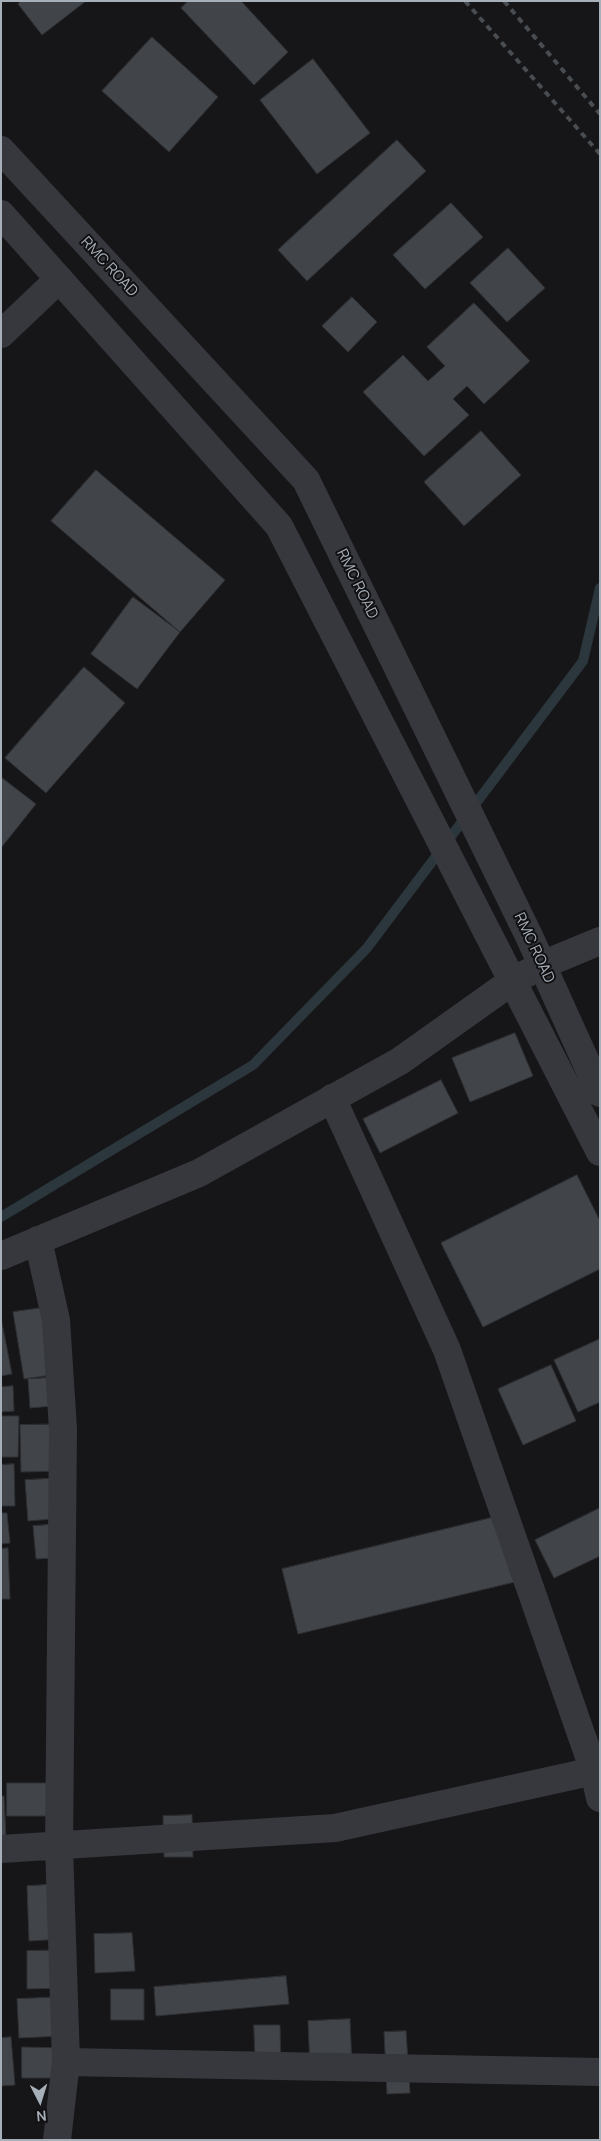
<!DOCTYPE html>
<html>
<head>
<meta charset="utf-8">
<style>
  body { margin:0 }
  #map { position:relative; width:601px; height:2141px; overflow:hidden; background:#161618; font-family:Manrope,sans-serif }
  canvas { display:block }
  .frame { position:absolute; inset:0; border:2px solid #a7afb9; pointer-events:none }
  .north { position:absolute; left:15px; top:2076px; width:50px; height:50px; -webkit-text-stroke:4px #111113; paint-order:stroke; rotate:175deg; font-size:14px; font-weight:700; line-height:20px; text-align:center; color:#a7afb9 }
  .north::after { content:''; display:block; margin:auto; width:18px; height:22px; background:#a7afb9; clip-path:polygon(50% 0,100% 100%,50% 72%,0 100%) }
</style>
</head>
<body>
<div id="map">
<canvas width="601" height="2141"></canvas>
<div class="frame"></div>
<div class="north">N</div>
</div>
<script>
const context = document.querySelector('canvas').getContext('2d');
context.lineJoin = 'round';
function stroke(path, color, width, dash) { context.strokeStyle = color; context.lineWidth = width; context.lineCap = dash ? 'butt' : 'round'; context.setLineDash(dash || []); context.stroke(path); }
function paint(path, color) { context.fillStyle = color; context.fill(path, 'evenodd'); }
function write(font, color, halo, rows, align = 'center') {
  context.font = font + ' Manrope,sans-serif'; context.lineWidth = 4; context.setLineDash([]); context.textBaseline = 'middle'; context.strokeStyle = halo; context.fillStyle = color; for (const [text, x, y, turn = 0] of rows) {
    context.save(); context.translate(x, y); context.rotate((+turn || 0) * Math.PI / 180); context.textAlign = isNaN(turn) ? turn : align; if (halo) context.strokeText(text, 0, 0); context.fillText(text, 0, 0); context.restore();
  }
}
stroke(new Path2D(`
  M1 1217 253 1065 367 948 583 661 600 588`), '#2b373c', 10);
const building = new Path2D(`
  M21 1H86L42 35 18 4Z
  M188 1H241L288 52 254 85 181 8Z
  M152 37 218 97 169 152 102 91Z
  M313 59 370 133 317 174 260 100Z
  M397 140 426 171 307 281 278 250Z
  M451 203 483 237 425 289 393 255Z
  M508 248 545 288 507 322 470 283Z
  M352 297 377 322 348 352 322 326Z
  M474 303 530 361 484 404 467 386 453 399 469 415 424 456 363 392 403 355 428 381 445 366 427 347Z
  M481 431 521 475 464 526 424 482Z
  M96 470 225 580 180 632 51 521Z
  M133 597 180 632 137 689 91 654Z
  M84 667 125 703 46 793 5 758Z
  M1 777 36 804 1 848Z
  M515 1033 533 1076 470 1102 452 1058Z
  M441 1080 458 1113 380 1153 363 1119Z
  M577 1175 600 1221V1269L483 1327 441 1243Z
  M55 1306 65 1373 24 1379 13 1312Z
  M1 1318 12 1374 1 1376Z
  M600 1339V1402L578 1412 554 1360Z
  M551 1365 576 1421 523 1445 498 1389Z
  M62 1377 64 1405 30 1408 28 1379Z
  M13 1386 14 1411 1 1412V1387Z
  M1 1416H19L18 1457H1Z
  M66 1424 67 1471 21 1472 20 1425Z
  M14 1464 15 1506H1V1465Z
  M62 1478 65 1518 28 1521 25 1480Z
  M600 1508V1556L554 1578 535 1540Z
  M1 1513H7L10 1543 1 1544Z
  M503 1515 519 1581 298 1634 282 1569Z
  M72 1523 74 1557 36 1559 33 1526Z
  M8 1548 10 1599H1V1549Z
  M7 1783H57V1816H7Z
  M1 1796H4L7 1858H1Z
  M192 1815 193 1857H164L163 1816Z
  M61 1884 64 1939 29 1941 27 1886Z
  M132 1933 135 1971 95 1973 94 1934Z
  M64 1950 65 1988 27 1989V1951Z
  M286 1976 289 2004 156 2016 154 1987Z
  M111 1989H144V2020H111Z
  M60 1997 62 2036 19 2038 17 1999Z
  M350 2019 352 2066 310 2068 308 2021Z
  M254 2025H280L281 2075 256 2076Z
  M406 2031 410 2093 387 2094 384 2032Z
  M11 2037 15 2085 1 2086V2038Z
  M22 2047 64 2048V2078H22Z`);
paint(building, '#414448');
stroke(building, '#2f3034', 1);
stroke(new Path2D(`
  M1 334 59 279
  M332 1098 447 1350 594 1771 600 1798
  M38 1240 56 1320 63 1429 59 1846 66 2062 57 2140
  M1 1256 199 1173 400 1061 511 982 542 965 600 941
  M1 1849 335 1828 594 1771 600 1768
  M66 2062 600 2072`), '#36383d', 28);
stroke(new Path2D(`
  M1 150 306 480 529 936 600 1093
  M1 214 279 526 600 1152`), '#36383d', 28);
stroke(new Path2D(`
  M465 1 600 154
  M504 1 600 114`), '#494d52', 4, [6, 5]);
write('15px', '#a7afb9', '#111113', [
  ["RMC ROAD",109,267,47],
  ["RMC ROAD",357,584,64],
  ["RMC ROAD",534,948,65]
]);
</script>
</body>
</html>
